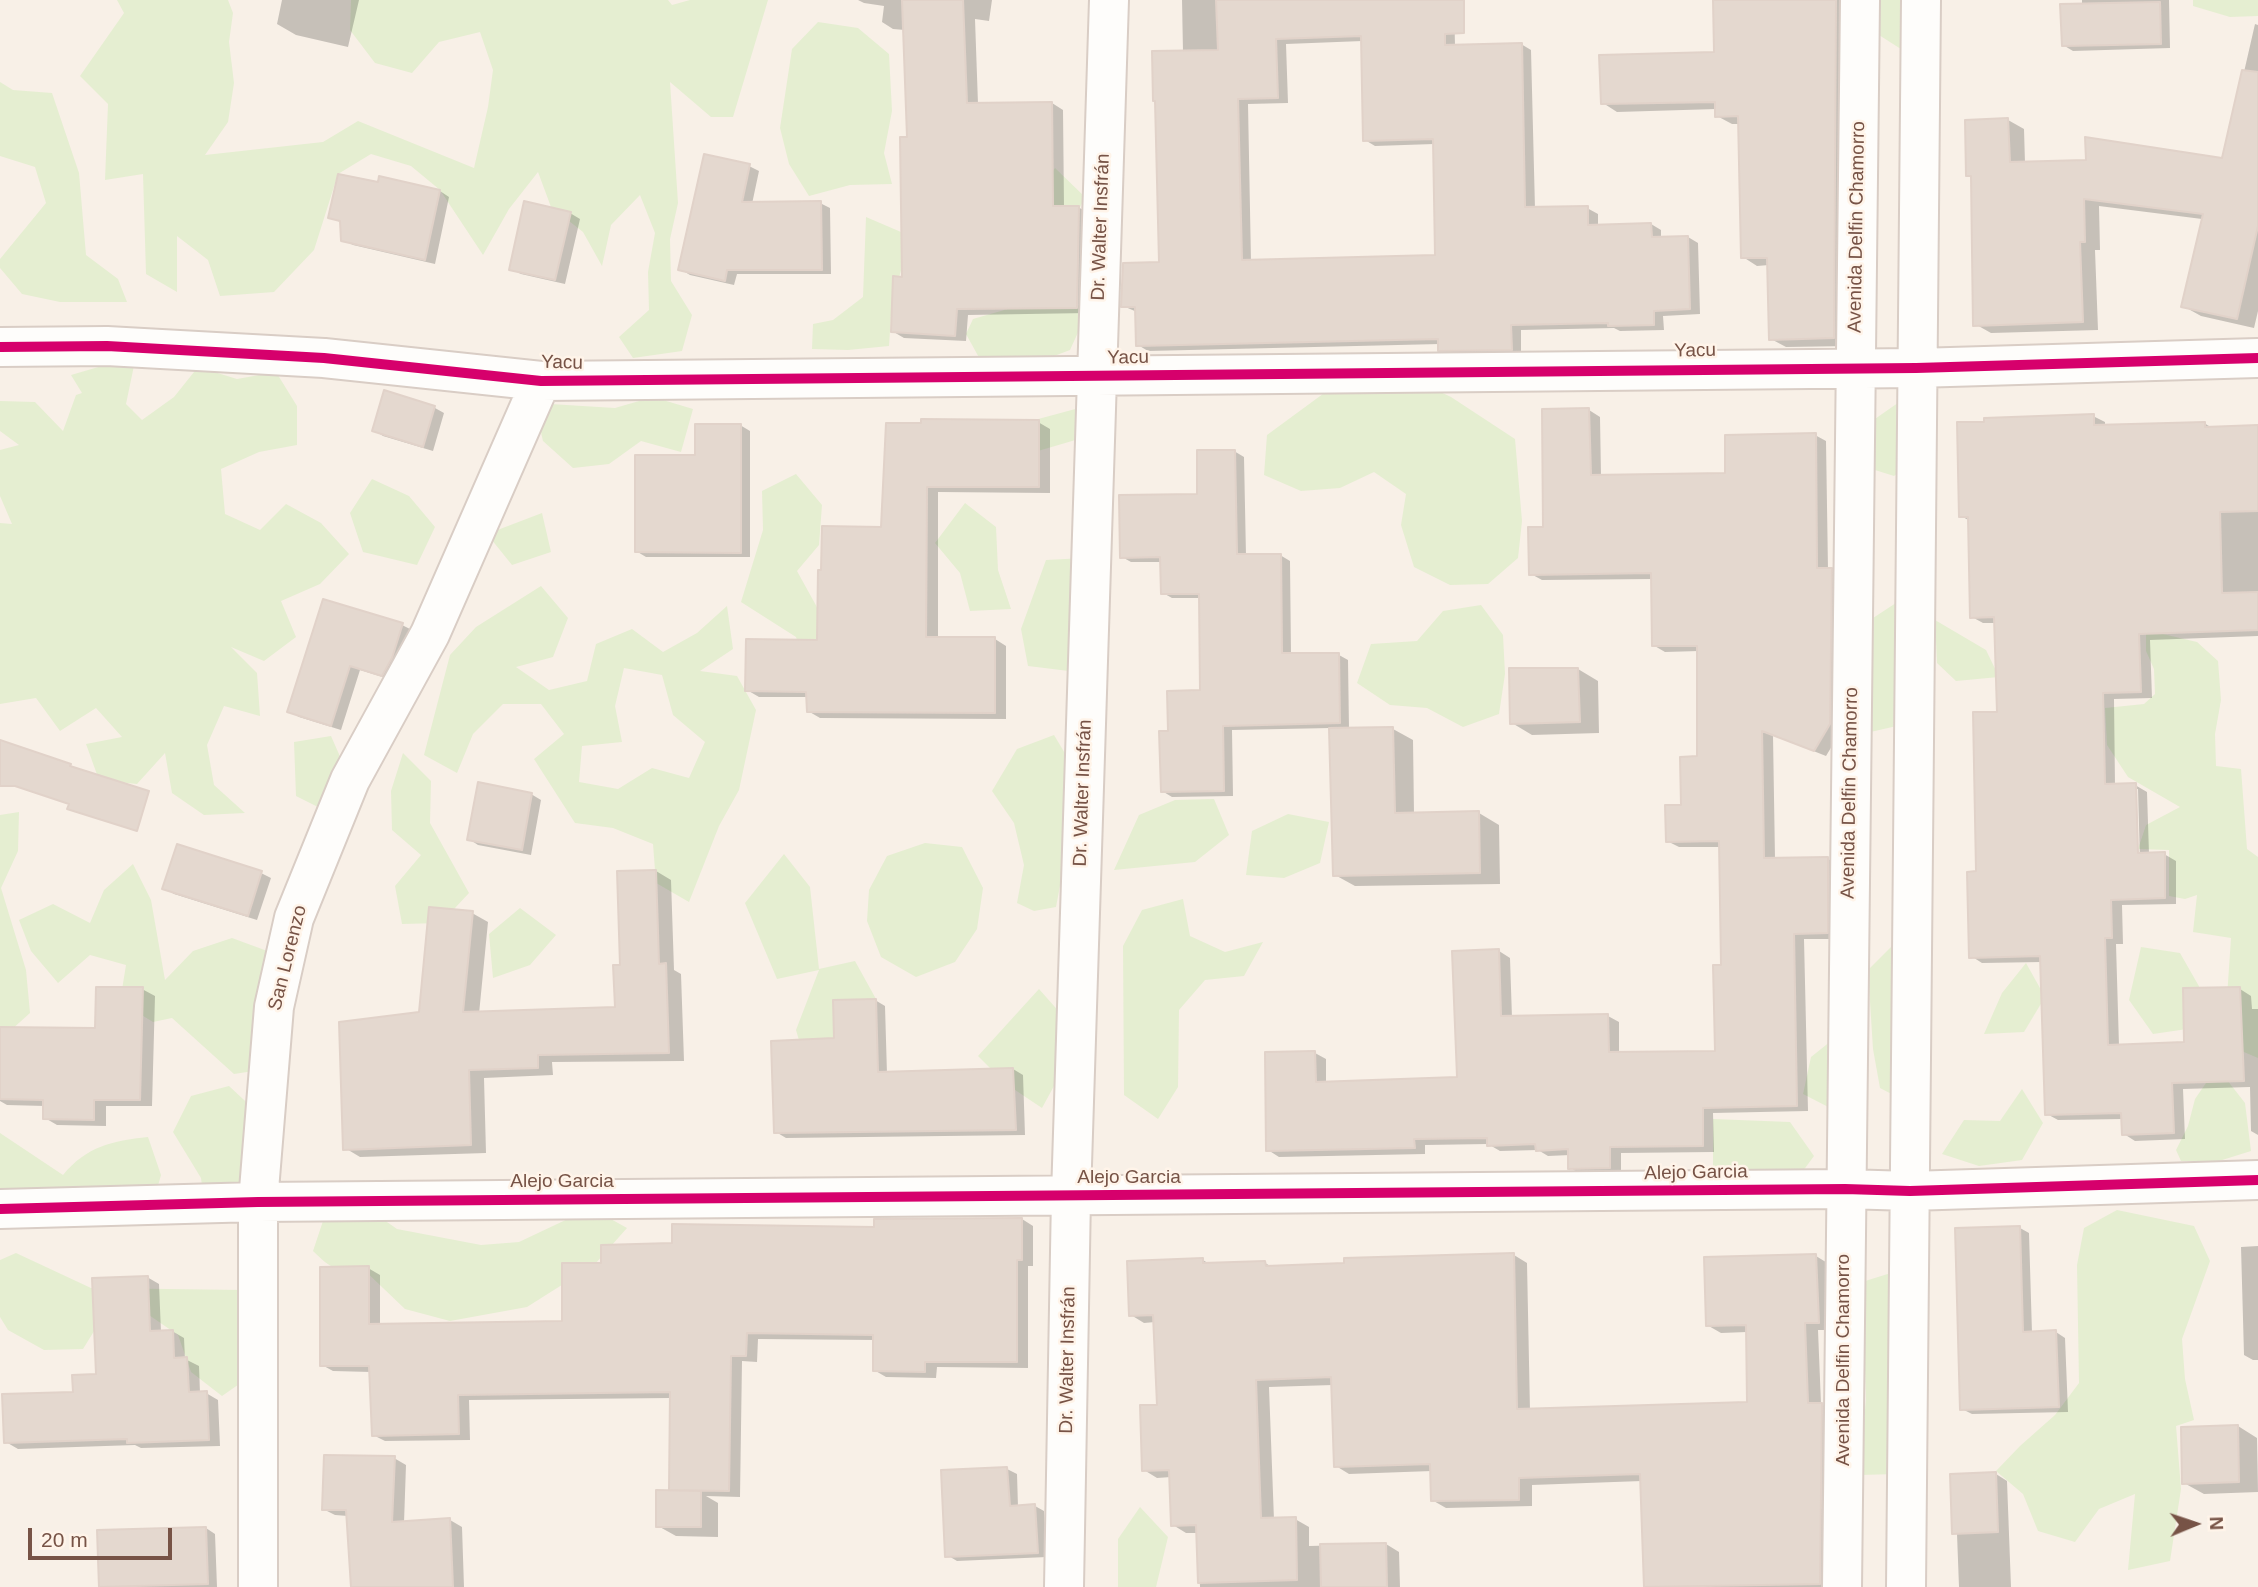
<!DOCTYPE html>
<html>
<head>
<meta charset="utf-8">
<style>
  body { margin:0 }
  #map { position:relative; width:2258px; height:1587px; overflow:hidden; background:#f8f0e7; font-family:Arial,sans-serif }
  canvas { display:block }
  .north { position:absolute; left:2160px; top:1489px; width:70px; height:70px; -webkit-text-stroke:5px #fff4e9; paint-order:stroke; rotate:88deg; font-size:19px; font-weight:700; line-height:28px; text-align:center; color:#775346 }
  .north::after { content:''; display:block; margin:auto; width:24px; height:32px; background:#775346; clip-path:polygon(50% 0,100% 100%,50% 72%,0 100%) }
  .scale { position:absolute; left:28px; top:1528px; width:144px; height:32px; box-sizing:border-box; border:4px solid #775346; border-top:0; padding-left:9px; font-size:21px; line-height:24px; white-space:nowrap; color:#775346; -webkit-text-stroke:5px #fff4e9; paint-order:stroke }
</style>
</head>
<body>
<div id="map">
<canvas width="2258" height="1587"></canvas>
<div class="north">N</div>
<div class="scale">20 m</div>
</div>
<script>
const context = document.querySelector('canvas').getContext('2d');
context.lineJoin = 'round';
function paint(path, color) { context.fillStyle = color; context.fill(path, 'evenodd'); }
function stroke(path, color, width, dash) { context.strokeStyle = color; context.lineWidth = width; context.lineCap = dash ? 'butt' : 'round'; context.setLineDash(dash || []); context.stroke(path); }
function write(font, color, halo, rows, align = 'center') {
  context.font = font + ' Arial,sans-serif'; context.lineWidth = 5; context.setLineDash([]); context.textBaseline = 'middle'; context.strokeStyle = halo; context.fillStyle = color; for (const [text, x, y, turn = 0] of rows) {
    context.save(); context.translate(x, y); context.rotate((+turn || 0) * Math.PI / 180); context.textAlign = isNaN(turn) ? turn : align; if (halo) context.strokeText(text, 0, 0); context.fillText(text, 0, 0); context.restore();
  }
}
paint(new Path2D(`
  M117 0H228L233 13 229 42 234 83 228 122 205 155 323 142 358 121 474 168 488 107 493 70 480 32 439 42 412 73 375 63 350 30 351 0H668L672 5 690 0H768L733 117H711L670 82 678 203 670 239 671 281 692 315 682 351 633 358 619 337 649 310 648 272 655 233 640 195 611 225 602 266 583 232 551 207 538 172 509 209 483 255 440 190 411 166 371 154 338 174 314 250 274 292 220 296 208 260 177 236V292L146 274 143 174 105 180 108 104 80 76 124 13Z
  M1878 0H1909L1904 51 1879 35 1870 5Z
  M2193 0H2258V16L2230 17 2193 6Z
  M818 22 858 28 889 54 892 111 884 153 892 184 850 185 809 196 789 164 780 128 792 49Z
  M0 82 13 90 52 93 79 173 86 255 118 279 127 302H60L22 294 0 268V259L46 203 35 167 0 156Z
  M1055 168 1085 197 1067 234 1031 200Z
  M866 217 901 232 904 261 892 300 889 346 848 350 812 349 813 324 833 320 863 297Z
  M1070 291 1085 317 1070 350 1025 367 987 372 966 334 973 319Z
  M136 356 126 404 142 420 174 397 198 367 237 379 276 372 297 406V445L259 452 221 469 225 514 260 530 286 504 321 523 349 554 320 584 281 601 296 637 264 661 231 647 257 673 260 716 224 706 207 745 214 785 245 813 204 815 172 793 165 753 137 784 99 780 86 744 122 737 96 708 60 731 36 698 0 704V523L12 524 0 496V450L19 445 0 431V401L35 402 63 431 76 395 82 393 71 375Z
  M1428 386 1451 397 1515 439 1522 521 1518 558 1488 584 1450 585 1414 567 1401 525 1406 494 1374 472 1340 488 1301 491 1264 475 1267 435 1331 388Z
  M653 397 693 409 681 452 641 441 609 464 573 468 543 441 534 403 615 408Z
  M1905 398 1910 464 1894 476 1875 470 1867 458 1872 421Z
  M1079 408 1089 436 1011 459 1005 428Z
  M796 474 822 505 819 545 797 571 818 609 827 648 809 680 796 637 741 602 763 530 762 491Z
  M372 479 409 496 435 527 417 565 363 552 350 513Z
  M965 503 996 527 998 570 1011 609 970 611 960 573 935 543Z
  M542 513 551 552 512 565 487 534Z
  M1084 558 1088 598 1068 633 1077 672 1028 666 1021 629 1046 560Z
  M541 586 568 618 553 657 516 667 549 690 587 681 596 644 632 629 663 652 697 633 727 606 733 649 700 671 737 676 756 710 739 790 719 826 689 902 656 883 653 844 613 828 575 823 534 759 564 734 541 704H503L473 734 457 773 424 755 450 655 476 627ZM624 668 662 675 673 715 705 742 689 778 652 768 618 789 579 782 582 746 622 742 615 706Z
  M1902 599 1910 723 1866 733 1870 620Z
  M1481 605 1503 635 1505 674 1499 714 1463 727 1427 708 1390 705 1357 683 1371 644 1417 641 1443 611Z
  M1935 620 1986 650 1999 677 1956 681 1937 663Z
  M2146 630 2197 642 2218 661 2221 700 2215 734 2216 766 2241 769 2247 849 2258 857V1058L2239 1050 2226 1012 2231 938 2193 932 2197 895 2185 899 2169 896V850L2138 849 2146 825 2180 807 2128 777 2107 745 2105 708 2144 704 2155 694 2154 669 2146 651Z
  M1054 735 1072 765 1068 843 1056 907 1034 911 1017 903 1024 865 1014 823 992 791 1017 749Z
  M331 736 349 777 332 814 296 796 294 742Z
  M403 753 431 781 430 823 469 893 441 923 402 924 395 886 421 855 392 830 391 791Z
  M1214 799 1229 835 1195 862 1114 870 1139 815 1175 800Z
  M19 812 18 851 1 888 26 970 30 1013 0 1040V815Z
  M1288 814 1329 822 1320 863 1284 878 1246 875 1252 831Z
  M925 843 962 847 983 888 977 929 955 962 916 977 881 957 867 921 869 890 887 856Z
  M784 854 810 887 819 969 855 961 876 999 871 1038 807 1068 796 1030 819 970 777 979 745 903Z
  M133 864 151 900 165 980 193 951 232 938 270 952 273 1068 234 1074 172 1018 153 1022 120 1002 126 965 90 955 58 983 31 951 19 920 53 904 90 923 104 890Z
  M1183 899 1190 936 1225 952 1263 942 1244 976 1205 980 1179 1010 1178 1087 1158 1119 1124 1095 1123 946 1142 910Z
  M520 908 556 935 530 965 493 978 489 934Z
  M1896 942 1907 1102 1880 1088 1873 1049 1868 970Z
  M2141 947 2180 953 2200 988 2194 1028 2153 1034 2129 1000Z
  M2026 963 2045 997 2024 1032 1984 1034 2002 993Z
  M1039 989 1062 1015 1066 1064 1042 1108 1006 1084 978 1056Z
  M1836 1037 1838 1112 1803 1094 1811 1057Z
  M2217 1067 2245 1103 2251 1151 2219 1161H2181L2176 1150 2188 1126 2195 1099Z
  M229 1086 258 1113 242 1194 206 1216 201 1178 173 1132 191 1096Z
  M2022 1089 2043 1123 2022 1160 1979 1166 1942 1154 1964 1120 2000 1121Z
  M1713 1119 1790 1122 1814 1156 1789 1190 1749 1187 1713 1170Z
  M0 1133 63 1175C87 1146 112 1141 148 1137L161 1175 150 1214 72 1227 59 1217 0 1225Z
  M357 1201 397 1229 481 1245 519 1242 591 1208 627 1228 595 1264 527 1307 450 1321 405 1309 361 1267C337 1273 330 1268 313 1251L323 1221Z
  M2117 1210 2194 1226 2210 1261 2182 1339 2185 1379 2194 1420 2176 1426 2181 1489 2170 1561 2128 1570 2135 1494 2099 1509 2075 1542 2038 1531 2023 1494 1996 1471 2020 1446 2055 1415 2079 1383 2077 1265 2084 1228Z
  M16 1253 91 1288 244 1290 255 1373 222 1396 191 1372 178 1335 143 1311 104 1315 83 1349 44 1350 8 1330 0 1317V1260Z
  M1894 1272 1897 1474 1859 1475 1866 1399 1862 1282Z
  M1140 1507 1168 1537 1156 1587H1118V1539Z`), '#e5eed1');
paint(new Path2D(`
  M282 0H359L348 47 296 35 277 24Z
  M858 0H992L989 21 975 19 978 104 1052 103 1063 110 1064 207H1078L1090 214 1088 313 968 315 966 341 904 338 892 331 904 279 909 138 905 30 893 29 882 22 884 6 864 3Z
  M1182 0H1454L1455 46 1521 44 1531 50 1535 209 1587 208 1598 214V226L1651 224 1661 230V238L1688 237 1698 243 1700 314 1663 316 1664 330 1620 331 1614 328 1521 330V355L1450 356 1440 350V344L1148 351 1138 345 1137 312 1123 306 1161 264 1183 52ZM1363 41 1365 140 1375 146 1434 144 1437 257 1251 262 1248 104 1288 103 1286 44Z
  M1714 0H1845L1848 346 1786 347 1771 339 1769 265 1757 266 1743 257 1739 124H1732L1717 116V109L1617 112 1603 103 1716 54Z
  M2082 0H2169L2170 48 2073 51 2063 45 2082 6Z
  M2255 24 2258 25V311L2254 328 2201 316 2183 306 2210 220 2099 206 2100 250H2095L2098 330 1991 333 1975 324 1973 178 1968 175 2008 120 2024 129 2025 163 2214 203Z
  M749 166 759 171 752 204 820 203 830 208 831 274H737L734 285 690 275 680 269Z
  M381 178 440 191 449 197 435 264 353 245 343 240 342 223 330 217 379 184Z
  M570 213 580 219 565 284 521 274 511 269Z
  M435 408 444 413 433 451 383 436 374 430Z
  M1589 410 1600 417 1601 476 1727 475 1815 435 1826 441 1828 570 1842 576 1841 731 1826 756 1773 735 1775 859H1828L1839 865 1838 939H1804L1808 1111 1713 1113 1714 1152 1621 1153V1174H1581L1570 1168V1155L1548 1156 1538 1150 1500 1151 1488 1144 1425 1145V1154L1279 1157 1268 1150 1315 1053 1326 1059V1084L1458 1079 1499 951 1510 958 1512 1018 1608 1016 1619 1022V1054L1716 1052 1723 967 1721 847H1679L1667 841 1683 806 1699 758V651L1665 652 1653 645V579L1542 580 1531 574 1545 528Z
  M2093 416 2105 422V427L2204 423 2214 429 2258 427V636L2150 640 2152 698 2114 699 2115 786 2135 785 2147 792 2149 854H2164L2176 861V904L2122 905 2123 944H2116L2119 1046 2186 1044 2240 989 2251 996 2252 1009H2258V1135L2251 1131 2250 1087 2183 1089 2185 1139 2135 1141 2124 1134 2123 1119 2058 1120 2047 1114 2042 962 1982 963 1971 956 1978 873 1999 713 1996 623H1983L1972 617 1970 521 1961 516ZM2134 789H2138L2140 862H2137Z
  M1038 422 1050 429V493L938 492V639H995L1006 646V719L820 718 808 711V697H759L747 690 819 642 882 529 888 424Z
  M740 425 750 431V557H646L636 551 697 457Z
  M1234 451 1244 457 1246 556 1280 555 1290 561 1291 655H1339L1348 660 1349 729H1393L1413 740 1414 814 1479 813 1499 825 1500 884 1355 886 1335 875 1331 728 1232 730 1233 796 1172 797 1162 791 1170 733 1201 692V598H1172L1163 593 1162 562H1131L1122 557 1199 495Z
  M402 625 412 630 392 680 360 670 341 730 299 717 290 712Z
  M1578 669 1598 681 1599 733 1532 735 1512 723Z
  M531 794 541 800 531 855 478 845 469 839Z
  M656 871 671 880 674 970 681 974 684 1061 552 1062 553 1075 484 1078 486 1153 360 1157 345 1148 421 1013 472 913 488 922 479 1014 617 1009 622 967Z
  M261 873 271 878 257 920 174 894 164 888Z
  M142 989 155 996 152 1106H106V1126L57 1125 45 1118V1106L7 1105 0 1101V1029L97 1030Z
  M875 1000 885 1006 887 1074 1013 1069 1023 1075 1025 1135 786 1138 776 1132 836 1040Z
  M1022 1219 1033 1226V1266H1028V1368L937 1367 936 1378 886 1377 874 1370 875 1340 758 1339 757 1362 742 1361 740 1497 706 1496 718 1503V1537L676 1536 658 1526 676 1492 671 1489V1398L469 1400 470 1440 385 1441 373 1435 371 1372 333 1371 322 1365 368 1268 380 1275V1326L564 1323 603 1264 673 1245Z
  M2020 1228 2029 1233 2032 1333 2056 1332 2065 1338 2068 1412 1972 1414 1962 1409Z
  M2258 1246V1360H2253L2244 1355 2241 1247Z
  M1514 1255 1527 1263 1530 1411 1749 1404 1747 1332 1721 1333 1707 1325 1816 1256 1829 1264 1832 1330H1818L1821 1404 1835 1412 1833 1587H1646L1642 1481 1532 1485V1506L1446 1508 1432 1500V1471L1349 1474 1336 1466 1333 1385 1269 1387 1274 1520 1295 1519 1309 1527V1546L1386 1544 1399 1552 1400 1587H1200L1198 1533H1186L1173 1525 1171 1477 1157 1478 1144 1470 1158 1406 1155 1322 1144 1323 1131 1315 1203 1260 1211 1265 1265 1263 1274 1268Z
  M147 1277 159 1284 161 1332 172 1331 184 1338 185 1359 199 1366 200 1393H206L218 1400 220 1446 141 1448 135 1445 18 1449 6 1442 97 1376Z
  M2238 1426 2257 1438 2258 1492 2204 1494 2184 1483Z
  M394 1458 406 1465 404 1523 450 1520 462 1527 464 1587H352L348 1516 335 1515 323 1509Z
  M1007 1469 1017 1474 1018 1507 1035 1506 1044 1511 1047 1557 957 1561 947 1555Z
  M1996 1474 2007 1481 2011 1587H1959L1957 1534 1954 1533Z
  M206 1528 215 1534 217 1587H101L99 1532Z`), '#0003');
const building = new Path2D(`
  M902 0H963L967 103 1052 102 1053 206H1079L1077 308 957 309 955 336 891 332 893 276 902 277 900 137H907Z
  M1216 0H1464V33L1445 34V45L1522 43 1525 207 1588 206V225L1651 223 1652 237 1688 236 1690 309 1654 311V325L1608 326V323L1511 325 1512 350 1438 351V339L1136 346 1135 307H1121L1123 263 1159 262 1155 101H1153L1152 51 1218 50ZM1361 36 1363 141 1433 139 1435 255 1242 260 1238 99 1278 98 1276 39Z
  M1713 0H1836L1834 338 1769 340 1767 258H1741L1738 116 1715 117V102L1601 104 1599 55 1714 52Z
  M2160 2 2161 44 2062 46 2060 4Z
  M2242 70 2258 72V226L2237 319 2181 307 2203 214 2084 199 2085 242H2080L2083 322 1973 326 1971 176H1966L1965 120 2008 118 2010 162 2086 160 2085 137 2222 158Z
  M704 154 750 164 742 202 821 201 822 270H727L725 281 678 270Z
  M338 174 378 182 379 176 440 190 425 260 341 241 340 221 328 218Z
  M524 201 571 212 555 280 509 270Z
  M384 390 435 406 423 447 372 431Z
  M1589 408 1591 475 1725 473V435L1816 433 1817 568H1832L1830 724 1814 751 1762 731 1764 858 1828 857V933L1794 934 1797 1106 1703 1108V1146L1610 1147V1168L1568 1169V1149L1536 1151 1535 1144 1487 1146V1138L1414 1139 1415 1148 1266 1151 1265 1052 1315 1051 1316 1082 1457 1077 1452 951 1499 949 1501 1016 1608 1014 1609 1052 1715 1051 1713 965H1721L1719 841 1666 842 1665 805H1681L1680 757 1697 756V646H1652L1651 573 1529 575 1528 527H1543L1542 409Z
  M2094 414V425L2205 422V427L2258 425V511L2220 512 2222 593 2258 592V630L2139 634 2141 692 2103 693 2105 784 2136 783 2138 853 2165 852V898L2111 900 2112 938H2105L2108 1045 2184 1042 2183 988 2240 987 2244 1081 2172 1083 2174 1133 2122 1135 2121 1113 2045 1115 2040 956 1969 958 1967 872 1976 871 1973 712H1997L1994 617 1970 618 1968 517H1959L1957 422H1984V418Z
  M921 419 1039 420V487H927L926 637H995V713L807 712 806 692 745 691 746 639 817 640 818 570H821L822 526 881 527 886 423H921Z
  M695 424H741V553L635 552V455H695Z
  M1197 450H1235L1237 554H1281L1282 653H1339L1340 723 1223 726 1224 791 1161 792 1159 731H1168L1167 691 1200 690 1199 594H1161L1160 557 1120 558 1119 495 1197 494Z
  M323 599 403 623 392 658 382 676 350 666 331 726 287 712Z
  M1509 668H1578L1580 722 1510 724Z
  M1393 727 1395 813 1479 811 1480 873 1333 876 1329 728Z
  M0 740 71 764 70 766 149 791 137 831 67 809 69 804 15 786H0Z
  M478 782 532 793 522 850 467 840Z
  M177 844 262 871 248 916 162 889Z
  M656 870 659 964 666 963 669 1053 538 1055V1068L469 1070 471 1145 343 1150 339 1022 419 1012 429 907 473 911 463 1012 615 1007 613 965H620L617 871Z
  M96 987H143L140 1100H94V1120L43 1119V1100L0 1099V1027L95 1028Z
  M876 999 878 1072 1013 1068 1016 1130 774 1133 771 1041 834 1038 833 1000Z
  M1022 1218V1260H1017V1362H925V1372L873 1371V1335L747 1333 746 1356H731L729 1491 669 1490 670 1392 458 1395 459 1434 372 1436 369 1366H320V1267L369 1266V1324L562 1321V1263H601V1245L672 1243V1224L874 1227V1219Z
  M2020 1226 2023 1332 2056 1330 2059 1407 1960 1410 1955 1228Z
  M1514 1253 1517 1409 1747 1402 1746 1325 1706 1326 1704 1257 1816 1254 1819 1323H1805L1808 1403H1822L1820 1584 1644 1587 1640 1474 1519 1478V1500L1431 1501 1430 1464 1334 1467 1331 1377 1256 1380 1261 1518 1296 1517 1297 1580 1198 1583 1196 1525 1171 1526 1169 1470 1142 1471 1140 1405H1157L1153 1315 1129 1316 1127 1261 1203 1258V1263L1265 1261 1266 1266 1344 1263V1258Z
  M148 1276 150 1331 173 1330 174 1358 187 1357 189 1392 207 1391 209 1440 127 1443V1439L4 1443 2 1394 73 1392 72 1375 96 1374 92 1278Z
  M2238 1425 2239 1482 2182 1484 2181 1427Z
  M324 1455 395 1456 392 1522 450 1518 453 1587H351L346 1510H322Z
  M1007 1467 1010 1506 1035 1504 1038 1553 945 1557 941 1470Z
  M1996 1472 1998 1532 1952 1534 1950 1474Z
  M656 1490 701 1491V1527H656Z
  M206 1527 208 1584 99 1587 97 1530Z
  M1386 1543 1387 1587H1321L1320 1544Z`);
paint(building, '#e4d8cf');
stroke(building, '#e1d2c9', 2);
const minor = new Path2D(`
  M0 347 107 346 324 358 541 381 1916 368 2258 358
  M0 1209 258 1202 1845 1189 1910 1191 2258 1180
  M258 1587V1202L274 1007 294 918 350 780 430 634 541 381
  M1064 1587 1071 1196 1109 0
  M1842 1587 1860 0
  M1906 1587 1921 0`);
stroke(minor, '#d9cdc5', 42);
stroke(minor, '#fefdfb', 38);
stroke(new Path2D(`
  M0 347 107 346 324 358 541 381 1916 368 2258 358
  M0 1209 258 1202 1845 1189 1910 1191 2258 1180`), '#d6006c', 10);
write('19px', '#775346', '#fff4e9', [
  ["Dr. Walter Insfrán",1101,227,-88],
  ["Avenida Delfin Chamorro",1857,227,-89],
  ["Yacu",1695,351,-1],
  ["Yacu",1128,358,-1],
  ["Yacu",562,363,1],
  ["Dr. Walter Insfrán",1083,793,-88],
  ["Avenida Delfin Chamorro",1850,793,-89],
  ["San Lorenzo",288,958,-76],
  ["Alejo Garcia",1696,1173,-1],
  ["Alejo Garcia",1129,1178],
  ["Alejo Garcia",562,1182],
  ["Dr. Walter Insfrán",1068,1360,-89],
  ["Avenida Delfin Chamorro",1844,1360,-90]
]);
</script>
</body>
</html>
